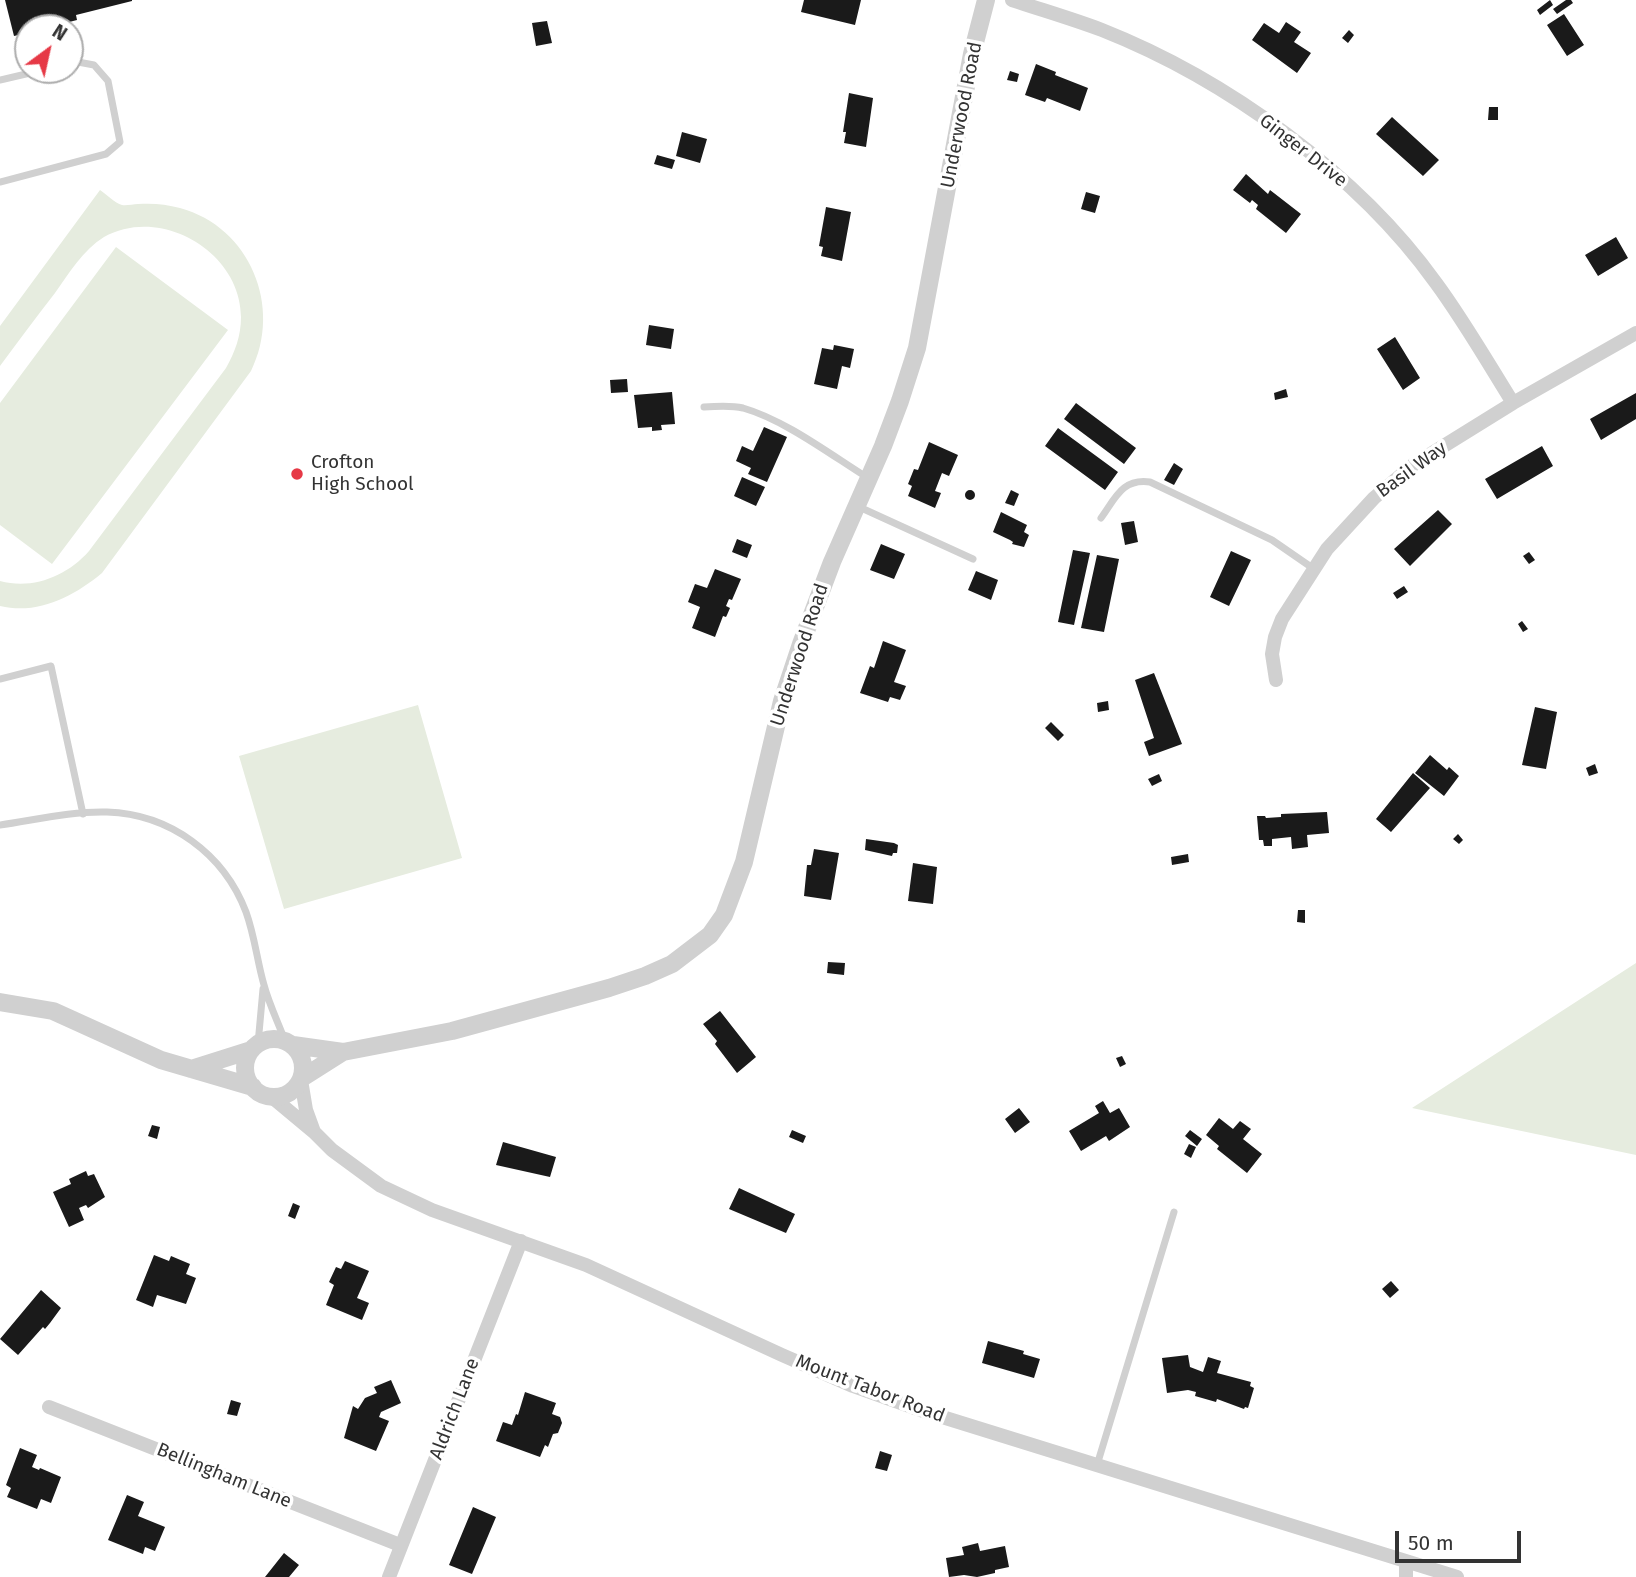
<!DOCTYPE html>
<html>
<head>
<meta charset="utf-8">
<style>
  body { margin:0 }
  #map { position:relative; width:1636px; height:1577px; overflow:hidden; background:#fff; font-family:"Fira Sans",sans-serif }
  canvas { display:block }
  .north { position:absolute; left:14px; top:14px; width:70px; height:70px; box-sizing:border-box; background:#fff; border:2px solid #adadad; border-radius:50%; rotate:33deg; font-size:19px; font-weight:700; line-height:28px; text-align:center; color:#333 }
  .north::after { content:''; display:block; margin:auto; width:24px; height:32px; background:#e63946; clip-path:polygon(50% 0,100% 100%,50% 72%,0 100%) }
  .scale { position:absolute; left:1395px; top:1531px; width:126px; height:32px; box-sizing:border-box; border:4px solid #333; border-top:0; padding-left:9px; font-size:21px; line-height:24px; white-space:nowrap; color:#333; -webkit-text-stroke:5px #fff; paint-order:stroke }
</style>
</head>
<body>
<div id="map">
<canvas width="1636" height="1577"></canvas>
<div class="north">N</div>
<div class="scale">50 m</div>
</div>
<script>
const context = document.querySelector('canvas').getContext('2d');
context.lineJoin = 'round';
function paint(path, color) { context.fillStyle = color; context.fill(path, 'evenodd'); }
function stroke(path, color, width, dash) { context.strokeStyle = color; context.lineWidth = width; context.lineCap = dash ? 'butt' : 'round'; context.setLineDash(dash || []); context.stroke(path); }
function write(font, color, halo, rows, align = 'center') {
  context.font = font + ' "Fira Sans",sans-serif'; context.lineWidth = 7; context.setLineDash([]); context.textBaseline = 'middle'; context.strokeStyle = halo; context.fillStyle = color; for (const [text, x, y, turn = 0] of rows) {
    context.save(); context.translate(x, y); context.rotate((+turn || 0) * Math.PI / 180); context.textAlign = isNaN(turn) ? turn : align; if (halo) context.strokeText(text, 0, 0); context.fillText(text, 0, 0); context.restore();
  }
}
paint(new Path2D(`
  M100 190C106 194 115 203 122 205 126 206 133 204 138 204 152 203 166 204 180 208 250 227 283 307 251 371L102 573C73 597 38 615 0 606V581C33 590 67 576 89 551L226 368C235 352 241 336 241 317 241 252 161 205 104 237 83 250 69 273 55 293 36 317 18 342 0 366V326Z
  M116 247 228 330 52 564 0 525V403Z
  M418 705 462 858 284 909 239 756Z
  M1636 963V1155L1412 1108Z`), '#e6ecdf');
paint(new Path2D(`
  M5 0H132V1L76 15 77 20 46 28H28V33L14 36Z
  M804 0H861L855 25 801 12Z
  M1550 0 1553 5 1540 15 1537 10Z
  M1566 0H1571L1573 3 1557 14 1553 9Z
  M1564 14 1584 45 1567 56 1547 25Z
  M547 21 552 43 536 46 532 23Z
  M1286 22 1301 32 1294 42 1311 53 1297 73 1252 40 1264 23 1279 33Z
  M1349 30 1354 35 1348 43 1342 38Z
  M1036 64 1056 72 1055 75 1088 88 1080 111 1047 98 1045 102 1025 95Z
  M1010 71 1019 74 1017 82 1007 80Z
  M849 93 873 98 866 147 844 143 846 132H843Z
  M1489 107H1498V120H1488Z
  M1392 117 1439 160 1423 176 1376 134Z
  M682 132 707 139 700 163 676 156Z
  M657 155 675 160 672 169 654 164Z
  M1246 174 1268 194 1270 190 1301 214 1286 233 1256 209 1258 205 1252 200 1250 203 1233 190Z
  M1086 192 1100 196 1095 213 1081 209Z
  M826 207 851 212 842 261 821 256 823 247 819 246Z
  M1616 237 1628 258 1598 276 1585 255Z
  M649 325 674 329 671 349 646 345Z
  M1395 337 1420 378 1403 390 1377 349Z
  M834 345 854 349 850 368 842 366 837 389 814 384 822 348 833 350Z
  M627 379 628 392 611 393 610 380Z
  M1286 389 1288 397 1275 400 1274 393Z
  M672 392 675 424 661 425 662 430 652 431V427L638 428 634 395Z
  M1636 393V419L1601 440 1590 419Z
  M1076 403 1136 448 1124 464 1064 419Z
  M764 427 787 437 767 482 748 474 751 468 736 461 742 446 753 451Z
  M1058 428 1118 472 1105 490 1045 446Z
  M929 442 958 455 949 476 942 473 935 491 941 493 935 508 908 496 912 486 908 484 914 469 918 470Z
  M1542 446 1553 466 1497 499 1485 479Z
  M1174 463 1183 469 1174 485 1164 480Z
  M742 477 765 487 756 506 734 496Z
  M1011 490 1019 494 1014 506 1005 503Z
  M965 495a5 5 0 1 1 10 0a5 5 0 1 1-10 0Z
  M1438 510 1452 524 1410 566 1394 549Z
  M1001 512 1027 525 1024 532 1029 535 1024 547 1012 544 1013 542 1010 540 993 532Z
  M1134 521 1138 542 1125 545 1121 523Z
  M737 539 752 545 747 558 732 552Z
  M881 544 905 554 894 579 870 570Z
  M1073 550 1090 553 1074 625 1058 622Z
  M1231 551 1251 560 1229 606 1210 597Z
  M1529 552 1535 560 1529 564 1523 556Z
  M1097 555 1119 559 1104 632 1081 628Z
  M715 569 741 579 732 600 729 599 726 606 730 608 727 615 726 617 723 616 715 637 692 628 700 607 688 602 695 584 707 588Z
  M976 571 998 580 991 600 968 590Z
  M1404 586 1408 592 1397 599 1393 593Z
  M1522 621 1528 629 1523 632 1518 624Z
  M883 641 906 650 894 682 906 686 900 700 890 697 888 702 860 693 870 666 874 668Z
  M1154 673 1182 744 1149 756 1144 742 1154 738 1135 680Z
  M1108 701 1109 710 1098 712 1097 703Z
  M1535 707 1557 712 1546 769 1522 765Z
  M1051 722 1064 735 1058 741 1045 728Z
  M1430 755 1447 770 1449 767 1459 776 1444 796 1415 773Z
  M1595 764 1598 773 1589 776 1586 768Z
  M1413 773 1430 788 1391 832 1376 819Z
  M1159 774 1162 781 1152 786 1148 779Z
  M1327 812 1329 833 1307 835 1308 847 1292 849 1291 837 1272 839V846H1264L1263 840H1259L1257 816H1265L1266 818 1281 817V814Z
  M1458 834 1463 840 1459 844 1453 839Z
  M866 839 894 843 898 845 897 853H893L892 856 865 850Z
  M814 849 839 853 831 900 804 896 807 865H811Z
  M1188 854 1189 862 1172 865 1171 857Z
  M913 863 937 867 933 904 908 901Z
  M1298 910H1305V923L1297 922Z
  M828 962 845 963 844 975 827 973Z
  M720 1011 756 1057 737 1073 715 1044 717 1041 703 1024Z
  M1122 1056 1126 1064 1120 1067 1116 1058Z
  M1103 1101 1110 1113 1119 1108 1130 1127 1109 1141 1106 1136 1081 1151 1069 1131 1099 1113 1095 1106Z
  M1019 1108 1030 1122 1015 1133 1005 1119Z
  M1219 1118 1233 1129 1240 1121 1251 1129 1243 1139 1262 1154 1247 1173 1217 1149 1219 1146 1206 1135Z
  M152 1125 160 1127 157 1139 148 1136Z
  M792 1130 806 1136 803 1143 789 1137Z
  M1190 1130 1202 1139 1197 1146 1185 1136Z
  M503 1142 556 1157 550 1177 496 1165Z
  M1189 1144 1196 1147 1191 1158 1184 1154Z
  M86 1171 88 1176 94 1174 105 1197 88 1208 86 1205 79 1208 84 1220 69 1227 53 1192 71 1184 69 1179Z
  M739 1188 795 1214 786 1233 729 1209Z
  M293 1203 300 1206 295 1219 288 1216Z
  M154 1255 169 1261 171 1256 190 1264 186 1274 196 1278 186 1304 157 1295 153 1307 136 1300Z
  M345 1261 369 1271 357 1298 369 1303 362 1320 326 1305 334 1285 329 1282 336 1267 341 1269Z
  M1391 1281 1399 1290 1390 1298 1382 1289Z
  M41 1290 61 1308 50 1323 45 1329 43 1327 18 1355 0 1339Z
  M988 1341 1024 1351 1023 1354 1040 1359 1034 1378 982 1363Z
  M1188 1355 1190 1367 1203 1372 1208 1357 1221 1361 1217 1373 1251 1382 1250 1386 1254 1388 1248 1408 1245 1407 1244 1409 1217 1399 1216 1402 1195 1396 1196 1392 1188 1390 1167 1393 1162 1358Z
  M391 1380 401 1403 381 1412 379 1417 389 1421 376 1451 344 1438 353 1406 358 1409 365 1398 377 1393 374 1387Z
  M525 1392 556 1403 552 1414 560 1417 562 1423 558 1433 553 1434 548 1447 545 1445 540 1457 496 1441 503 1422 512 1425 516 1414 518 1415Z
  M231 1400 241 1403 237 1416 227 1414Z
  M20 1448 37 1455 32 1467 39 1470 40 1468 61 1477 51 1503 41 1499 37 1509 7 1497 11 1488 6 1485Z
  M880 1451 892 1455 887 1471 875 1468Z
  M127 1495 144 1502 138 1516 165 1527 155 1551 145 1547 143 1554 108 1540Z
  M473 1507 496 1517 472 1574 449 1565Z
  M978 1543 980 1551 1005 1546 1009 1567 995 1570V1573L977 1577 964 1575 949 1577 946 1558 964 1555 962 1547Z
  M284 1553 299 1565 289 1577H265Z`), '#1a1a1a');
stroke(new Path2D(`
  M0 80 43 70
  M0 182 106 154 120 142 108 81 94 65 78 62 70 64
  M704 407C717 406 731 405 743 408 785 420 831 455 868 478
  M857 506 973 559
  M1101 518C1115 499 1122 478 1150 482L1272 540 1314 569
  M0 679 51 666 83 814
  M0 825C35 820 71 811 107 812 170 814 224 854 246 912 255 937 257 961 264 985 269 1004 278 1022 285 1041
  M258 1044 263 989
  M1097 1465 1174 1212`), '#d0d0d0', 7);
stroke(new Path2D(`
  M1012 0C1042 10 1073 19 1102 30 1226 79 1358 174 1436 283 1464 321 1488 363 1513 403
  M1276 680 1272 654 1275 637 1282 619 1327 549 1374 498 1413 465 1513 403 1636 333
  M272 1097 314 1132 306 1110 301 1080
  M314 1132 332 1150 381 1186 432 1210 586 1265 782 1355 853 1386 923 1411 1457 1577
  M49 1407 400 1545
  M1406 1562V1577
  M389 1577 521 1241`), '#d0d0d0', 14);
stroke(new Path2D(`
  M0 1002 53 1011 161 1060 253 1087
  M245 1068a29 29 0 1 1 58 0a29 29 0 1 1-58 0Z
  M293 1045 343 1052 452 1031 609 988 645 976 672 964 710 935 724 915 744 862 782 701 801 644 832 562 883 446 900 401 917 348 972 54 986 0
  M191 1069 251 1050
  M302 1078 343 1052`), '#d0d0d0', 18);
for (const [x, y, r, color] of [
  [297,474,7,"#e63946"]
]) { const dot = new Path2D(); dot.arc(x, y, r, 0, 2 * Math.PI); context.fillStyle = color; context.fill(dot); stroke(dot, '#fff', 2.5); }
write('19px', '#333', '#fff', [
  ["Underwood Road",962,115,-79],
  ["Ginger Drive",1303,151,38],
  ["Basil Way",1412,470,-36],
  ["Underwood Road",800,655,-72],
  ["Mount Tabor Road",870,1389,21],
  ["Aldrich Lane",455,1409,-69],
  ["Bellingham Lane",224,1476,22]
]);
write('19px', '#333', '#fff', [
  ["Crofton",311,463],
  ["High School",311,485]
], 'left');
</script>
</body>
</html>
